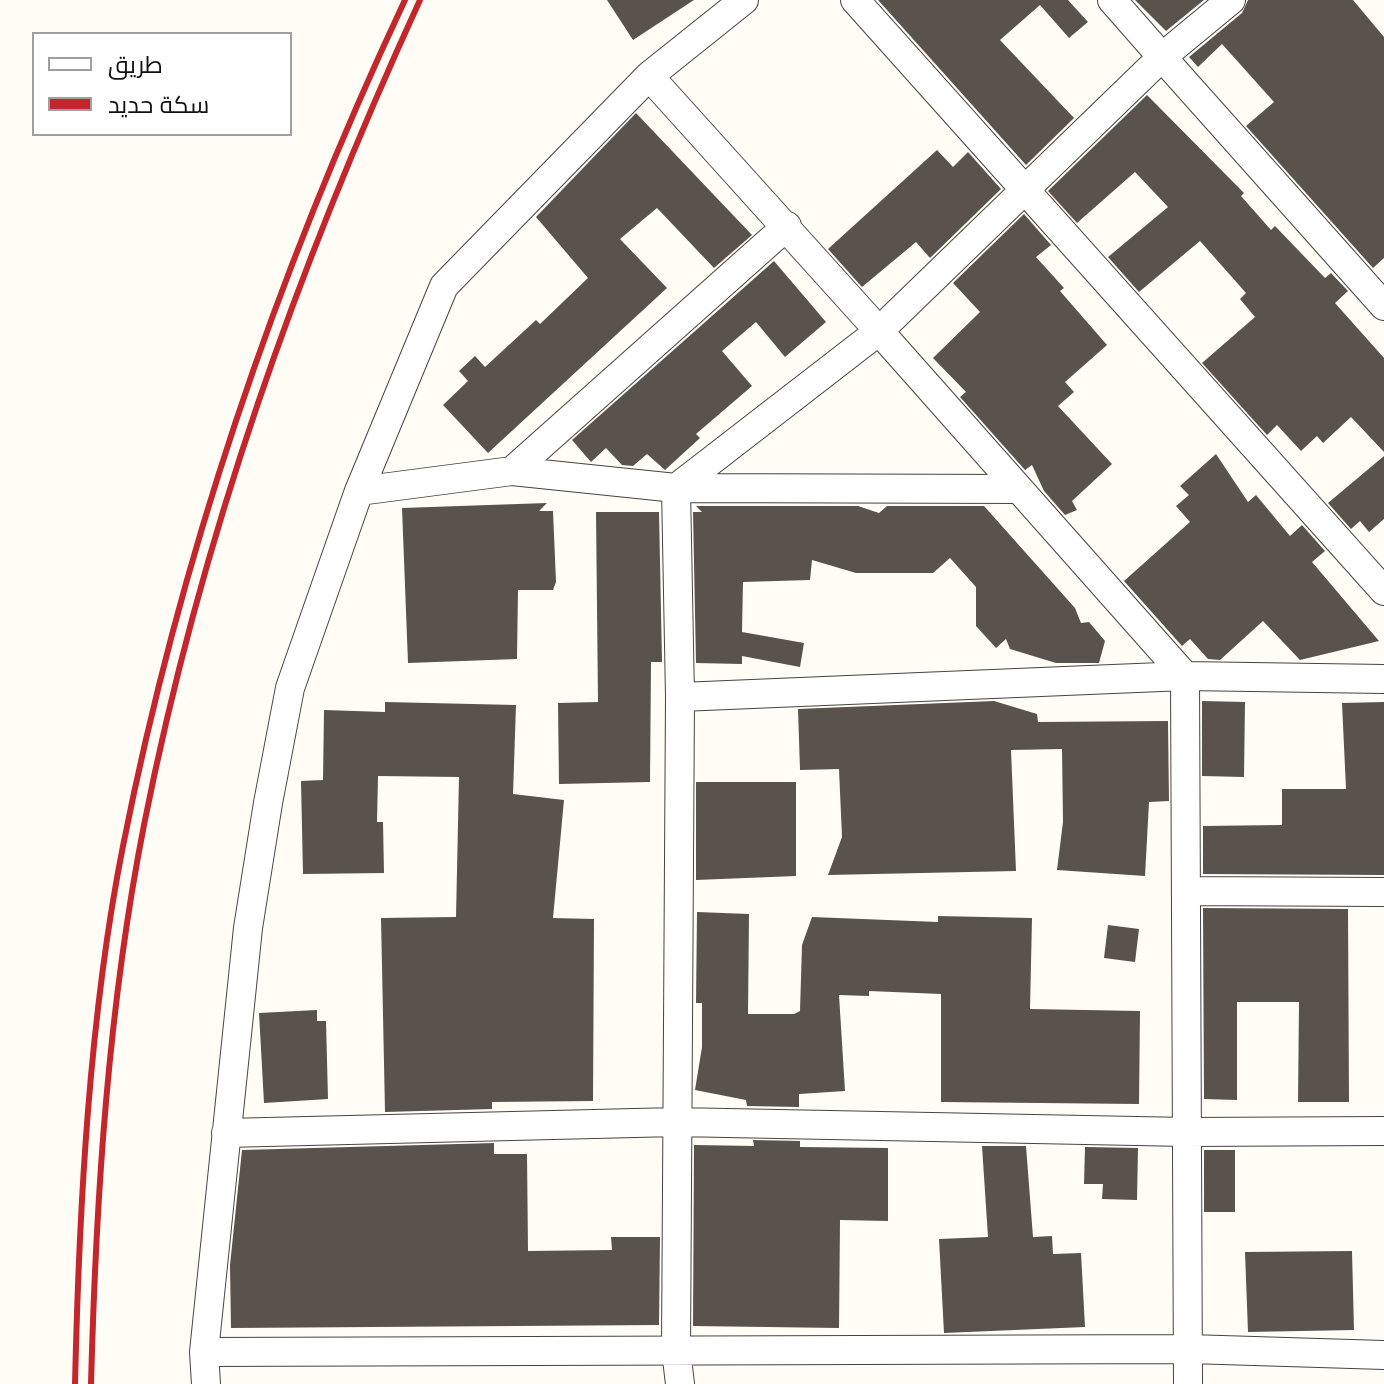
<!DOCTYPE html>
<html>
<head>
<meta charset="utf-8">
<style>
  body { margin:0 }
  #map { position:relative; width:1384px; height:1384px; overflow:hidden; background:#fffdf5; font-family:Lora,Cairo,serif }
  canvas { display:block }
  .legend { position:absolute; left:32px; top:32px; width:260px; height:104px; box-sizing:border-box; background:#fff; border:2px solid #a0a0a0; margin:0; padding:10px 14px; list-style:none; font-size:24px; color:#111 }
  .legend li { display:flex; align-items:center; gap:16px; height:40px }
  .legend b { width:40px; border:2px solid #a0a0a0 }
</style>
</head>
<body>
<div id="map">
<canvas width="1384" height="1384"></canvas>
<ul class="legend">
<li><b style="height:10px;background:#fff"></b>طريق</li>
<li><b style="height:10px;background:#c4262e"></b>سكة حديد</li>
</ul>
</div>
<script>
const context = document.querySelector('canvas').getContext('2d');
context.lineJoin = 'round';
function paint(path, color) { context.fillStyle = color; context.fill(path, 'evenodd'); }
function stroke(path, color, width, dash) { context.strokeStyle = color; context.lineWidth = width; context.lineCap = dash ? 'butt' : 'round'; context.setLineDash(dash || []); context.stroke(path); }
paint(new Path2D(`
  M607 0H694L633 40Z
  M878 0H1068L1088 22 1069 38 1040 5 1000 40 1074 118 1026 165Z
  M1135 0H1204L1166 31Z
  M1248 0H1353L1384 37V258L1373 268 1246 126 1274 102 1222 44 1198 67 1189 57 1242 13Z
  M1147 95 1244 193 1241 196 1271 230 1275 226 1325 278 1331 273 1348 291 1335 303 1384 358V452L1351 417 1323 443 1317 436 1301 451 1277 425 1267 435 1202 363 1255 317 1240 299 1246 293 1200 241 1139 292 1108 257 1168 207 1135 172 1077 223 1048 191Z
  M636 113 752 235 714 268 657 208 620 239 667 288 488 453 443 405 468 381 459 371 475 356 485 367 536 320 540 324 588 278 536 217Z
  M937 150 953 167 968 152 1001 189 930 258 916 242 862 287 828 249Z
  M1024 214 1051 245 1036 257 1064 288 1060 291 1107 345 1065 382 1074 392 1058 406 1112 464 1072 501 1077 510 1065 515 1044 491 1032 465 1025 470 960 397 966 392 933 358 980 312 953 283Z
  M774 261 826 322 785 357 756 322 722 351 752 386 696 434 700 438 665 470 647 454 633 466 622 465 606 448 591 462 572 440Z
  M1216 454 1248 502 1256 495 1290 536 1302 525 1325 551 1312 562 1379 641 1300 660 1263 621 1220 660 1208 659 1190 639 1182 646 1124 581 1190 522 1176 506 1189 495 1180 486Z
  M1384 456V519L1369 532 1360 521 1351 529 1328 503Z
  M547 503 539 511H553L556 582 553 590H518L517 659 408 663 402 508Z
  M696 506H858L879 513 887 506H984L1075 608 1081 623 1089 622 1105 641 1099 663H1056L1010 649 1006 639 996 648 976 626V587L950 558 933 573H856L812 560 810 580 743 582 742 632 804 643 800 667 742 656V664L696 663 693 512H702Z
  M596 512H659L662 662H651L650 782 559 784 558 703 598 702Z
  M994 701 1037 714 1038 722 1168 721 1169 801 1149 802 1145 876 1057 870 1063 822 1062 749 1011 750 1016 871 828 875 842 837 839 769 800 770 798 709Z
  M1202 701 1245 702 1244 777 1202 776Z
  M385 702 516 705 513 794 564 800 553 918 594 919 593 1101 492 1102V1109L385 1112 381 918 456 917 459 777 378 776 377 822H383L384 873 303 874 301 781 323 780 324 710 385 712Z
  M1384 702V875L1203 874V826L1282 825V789H1346L1342 703Z
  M696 782H796V876L696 880Z
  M1203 908 1348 909 1349 1102H1298L1299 1002H1237V1100L1204 1099Z
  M697 912 749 914 748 1014H794L800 1011 802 945 812 917 938 922V916L1032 918 1030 1009 1140 1011 1139 1104 941 1102V994L869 991V996L839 995 845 1091 799 1094V1107L747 1106 746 1100 695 1090 702 1047V1003H696Z
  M1108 925 1139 929 1135 962 1104 958Z
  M317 1010V1021H326L328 1099 264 1103 259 1013Z
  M753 1140 800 1141V1147L888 1148V1221L840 1220 839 1328 693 1326 694 1145 754 1146Z
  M494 1143V1154H527L528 1251 612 1250 611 1237H660L659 1325 231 1328 230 1265 242 1150Z
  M982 1146H1026L1033 1237 1052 1236 1053 1254 1081 1253 1085 1327 944 1333 939 1239 988 1237Z
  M1085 1147 1138 1148 1137 1200 1102 1199 1103 1184H1084Z
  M1204 1150H1235V1212H1204Z
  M1352 1251 1354 1330 1248 1332 1245 1252Z`), '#5a524d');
const street = new Path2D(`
  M744 0 649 76 879 331 1162 57 1112 0
  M855 0 1384 591
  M1231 0 1162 57 1384 306
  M512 471 787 226
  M359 491 512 471 676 488 1019 489
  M680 697 1185 676 1188 1384
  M1186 891 1384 892
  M226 1133 676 1122 1187 1132 1384 1131
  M204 1352 1189 1349 1384 1355
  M206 1384 204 1352 248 928 268 803 290 688 359 491 444 286 649 76
  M680 1384 676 1350 680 697 676 488 879 331 1185 676 1384 679`);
stroke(street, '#444', 30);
stroke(street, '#fff', 28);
stroke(new Path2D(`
  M75 1384C79 1210 89 1017 123 846 181 554 279 268 405 0
  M91 1384C96 1198 108 1008 144 825 201 537 298 266 420 0`), '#c4262e', 6);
</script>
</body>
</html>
